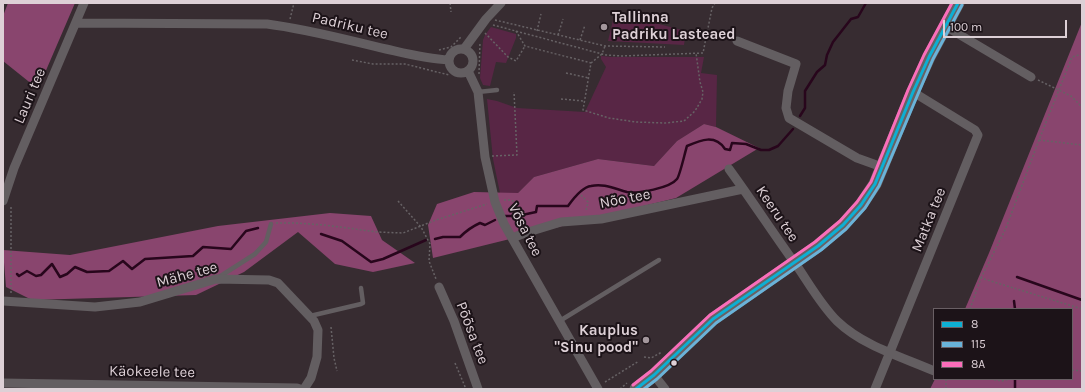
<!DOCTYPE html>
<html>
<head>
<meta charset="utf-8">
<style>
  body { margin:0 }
  #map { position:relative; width:1085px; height:392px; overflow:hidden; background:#372c31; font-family:Karla,sans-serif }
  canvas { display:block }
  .frame { position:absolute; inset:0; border:4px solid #ddd0d6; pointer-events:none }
  .legend { position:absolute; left:933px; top:308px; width:140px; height:72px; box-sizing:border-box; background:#1c1318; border:1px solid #695f64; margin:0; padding:5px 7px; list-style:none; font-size:12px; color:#ddd0d6 }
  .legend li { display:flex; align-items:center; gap:8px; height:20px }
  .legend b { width:20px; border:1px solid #695f64 }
  .scale { position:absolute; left:943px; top:20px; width:124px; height:18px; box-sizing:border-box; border:2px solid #ddd0d6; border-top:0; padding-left:5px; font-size:12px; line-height:14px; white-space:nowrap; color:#ddd0d6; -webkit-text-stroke:3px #1c1318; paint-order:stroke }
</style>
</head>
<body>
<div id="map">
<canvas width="1085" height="392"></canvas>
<div class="frame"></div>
<ul class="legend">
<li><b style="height:5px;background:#0dafd3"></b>8</li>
<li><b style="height:5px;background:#69b3d9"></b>115</li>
<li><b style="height:5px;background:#fb6dba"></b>8A</li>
</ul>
<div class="scale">100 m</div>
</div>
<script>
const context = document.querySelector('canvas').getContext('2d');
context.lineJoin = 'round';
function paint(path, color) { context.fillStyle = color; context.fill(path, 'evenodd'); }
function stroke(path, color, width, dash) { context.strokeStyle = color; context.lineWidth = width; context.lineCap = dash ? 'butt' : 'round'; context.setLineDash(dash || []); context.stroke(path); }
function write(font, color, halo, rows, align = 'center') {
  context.font = font + ' Karla,sans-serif'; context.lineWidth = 4; context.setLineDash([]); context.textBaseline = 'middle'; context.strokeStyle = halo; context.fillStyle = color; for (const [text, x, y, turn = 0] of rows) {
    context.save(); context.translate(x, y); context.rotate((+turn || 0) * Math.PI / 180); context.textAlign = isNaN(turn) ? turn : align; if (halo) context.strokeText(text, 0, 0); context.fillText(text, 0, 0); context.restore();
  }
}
paint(new Path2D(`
  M614 16 647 21 686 31 684 45 608 41Z
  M491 27 516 34V38L506 63 496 62 490 86 483 85 480 78 483 40 485 35Z
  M601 56 612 57H704L701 73 717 75 716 127 704 124 677 141 654 166 598 159 534 177 518 193H500L493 159 487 99 497 101 517 108 585 112 606 67 601 59Z`), '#582645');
paint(new Path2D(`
  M8 3H75L38 89 3 61V16Z
  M1082 22V389H930L935 379H1072V309H965L989 253Z
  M704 124 716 127 759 148 676 198 433 258 428 225 437 204 474 192 518 193 534 177 598 159 654 166 677 141Z
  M330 213 371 216 382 240 415 263 373 272 335 264 298 232 244 272 196 295 32 300 6 287 3 250 70 255 218 226Z`), '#89456e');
stroke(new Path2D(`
  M800 116 805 108V91L817 72 825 65 827 55 833 42 851 19 858 17 866 3
  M522 215 536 212 537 206H568C573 199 582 187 591 186 604 183 615 189 627 192 638 194 670 188 677 179 680 175 685 152 687 146 701 140 715 134 725 149L730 150 732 143 746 144 761 150H769L778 146 793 129
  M505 216H517
  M321 234 342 241 371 262 383 259 426 240
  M435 239 443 237H460C466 231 471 227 480 223L485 225 495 220
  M17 274 19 276 27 271 36 276 41 275 52 264 60 277 67 274 75 267 87 272 109 271 123 261 132 269 145 259 193 256 203 247 231 249 246 231 258 228
  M1017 277 1082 300
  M1014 301 1015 309
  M1015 379V389`), '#28061c', 2.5);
stroke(new Path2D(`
  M450 3 451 12
  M290 19 294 3
  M495 20 605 46 665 47
  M493 25 606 55 621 56 703 53 712 8 715 3
  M516 31 525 46 591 63 583 110 609 118 636 122 665 123 684 121 695 111 702 99 703 92 700 82 696 53
  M537 31 541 14
  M485 33 508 57 516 61 525 46
  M558 35 563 19
  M580 40 585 25
  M439 50 451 47 461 37
  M352 60 373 64H405L449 75
  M591 63 602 54 605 46
  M566 73 589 78
  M479 74 480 42
  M1038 80 1071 96 1082 107
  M561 99 584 101
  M1039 140 1082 145
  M492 156 517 155 514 92
  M581 195 588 202 586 211
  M504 200H510L513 201 523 226
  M398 201 421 227 430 244 429 261 436 279
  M276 223H295L325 225 377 232 403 233 436 220 487 204
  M528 241 532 254
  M981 278 1006 228 1039 140 1072 57 1082 54
  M11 293V205
  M970 309 981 278 1082 309
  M331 327 334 358 337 371
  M644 357 651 358 662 352
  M455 363 466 389
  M1072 370 1082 371
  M946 379V389
  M990 379 1002 381 1009 379
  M605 382 639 361
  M620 389 627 383`), '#676265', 1.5, [2, 2]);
stroke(new Path2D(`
  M478 92 497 90
  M219 277 255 254 266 242 271 224
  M310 316 361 304 363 303 361 288
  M558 322 659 260`), '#635e61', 4.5);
stroke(new Path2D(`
  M76 23 267 24C307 29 347 40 386 49 408 54 427 59 449 60
  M945 26 1031 77
  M737 41 796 64 788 91 786 108 789 118 857 158 882 167
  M464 49 486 19 501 3
  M449 61a12 12 0 1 1 24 0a12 12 0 1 1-24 0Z
  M468 71 478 92 485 157 495 202 504 224 598 389
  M729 169C753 202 775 236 799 269 811 287 822 306 837 321 863 346 902 357 934 371
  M3 201 14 168 84 3
  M512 238 525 233 561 222 601 219 743 189
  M439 287 454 321 478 389
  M3 301 95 307 140 302 216 279 269 280 278 283 314 321 318 330 317 357 311 378 304 389
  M654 375 665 389
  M3 383 297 388 300 389
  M875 389 978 135 975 130 913 92`), '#635e61', 9);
stroke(new Path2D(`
  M636 389 654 375 713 319 818 246 843 225 861 205 875 184 913 92 929 57 958 3`), '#676264', 13);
stroke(new Path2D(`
  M636 389 654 375 713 319 818 246 843 225 861 205 875 184 913 92 929 57 958 3`), '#0dafd3', 3);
stroke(new Path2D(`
  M644 389 657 379 716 323 821 250 846 229 865 208 879 186 918 94 933 59 962 5`), '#69b3d9', 3);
stroke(new Path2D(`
  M633 385 651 371 710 315 815 242 840 221 857 202 871 182 908 90 924 55 952 3`), '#fb6dba', 3);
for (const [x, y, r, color] of [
  [604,27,4,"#a3979c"],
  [646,340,4,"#a3979c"],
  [674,363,3.5,"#ddd0d6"]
]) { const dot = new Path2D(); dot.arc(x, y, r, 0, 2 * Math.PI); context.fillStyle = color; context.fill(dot); stroke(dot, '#1c1318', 1.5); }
write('bold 15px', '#ddd0d6', '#1c1318', [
  ["Tallinna",612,18],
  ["Padriku Lasteaed",612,35],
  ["Kauplus",638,331,"right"],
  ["\"Sinu pood\"",638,348,"right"]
], 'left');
write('15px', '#ddd0d6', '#1c1318', [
  ["Padriku tee",350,26,13],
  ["Lauri tee",30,96,-67],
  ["Nõo tee",625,199,-11],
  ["Keeru tee",777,214,56],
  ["Matka tee",929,220,-68],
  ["Võsa tee",525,230,63],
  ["Mähe tee",187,275,-15],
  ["Põõsa tee",472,333,69],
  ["Käokeele tee",152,372,1]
]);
</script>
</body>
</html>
